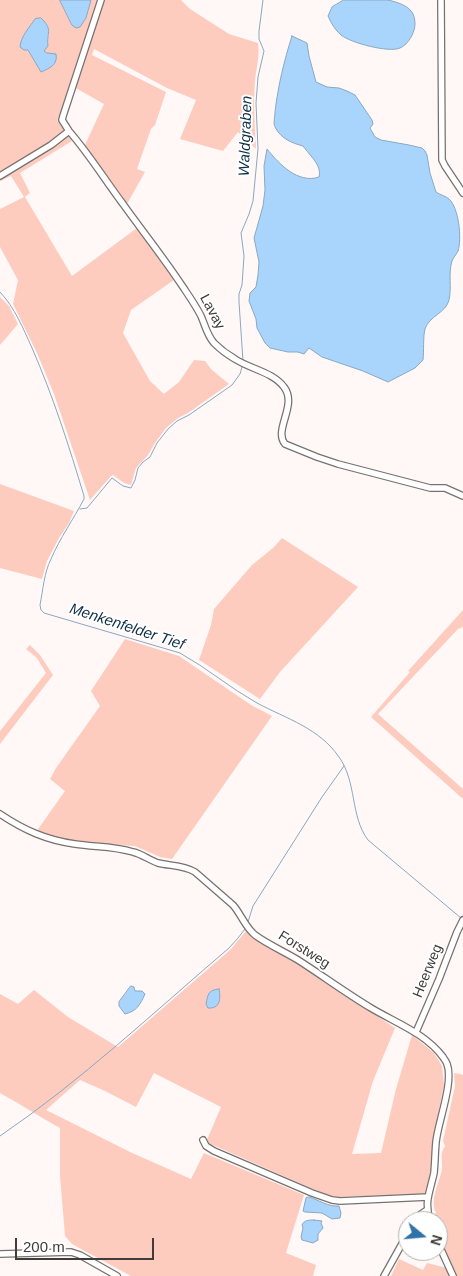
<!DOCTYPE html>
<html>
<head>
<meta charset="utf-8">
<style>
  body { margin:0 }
  #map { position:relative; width:463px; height:1276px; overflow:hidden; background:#fff8f6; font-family:Arial,sans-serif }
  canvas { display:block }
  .north { position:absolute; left:398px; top:1211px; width:50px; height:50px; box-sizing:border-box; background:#fff; border:1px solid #b2b1b1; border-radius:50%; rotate:107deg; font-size:14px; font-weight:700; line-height:20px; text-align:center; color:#3f3c3b }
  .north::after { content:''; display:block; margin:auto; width:18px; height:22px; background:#3073a8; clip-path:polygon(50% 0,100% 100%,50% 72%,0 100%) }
  .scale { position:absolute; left:15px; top:1238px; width:139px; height:22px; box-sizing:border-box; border:2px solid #3f3c3b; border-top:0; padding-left:6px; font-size:15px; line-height:18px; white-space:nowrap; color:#3f3c3b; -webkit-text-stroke:4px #fff; paint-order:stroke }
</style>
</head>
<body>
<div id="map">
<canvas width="463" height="1276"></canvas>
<div class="north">N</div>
<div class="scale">200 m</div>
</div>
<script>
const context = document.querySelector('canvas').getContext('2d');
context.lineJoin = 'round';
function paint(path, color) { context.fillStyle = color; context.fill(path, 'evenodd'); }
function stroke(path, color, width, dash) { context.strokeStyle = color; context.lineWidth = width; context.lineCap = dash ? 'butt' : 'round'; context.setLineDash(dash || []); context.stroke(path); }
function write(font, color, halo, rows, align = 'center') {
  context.font = font + ' Arial,sans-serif'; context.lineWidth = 4; context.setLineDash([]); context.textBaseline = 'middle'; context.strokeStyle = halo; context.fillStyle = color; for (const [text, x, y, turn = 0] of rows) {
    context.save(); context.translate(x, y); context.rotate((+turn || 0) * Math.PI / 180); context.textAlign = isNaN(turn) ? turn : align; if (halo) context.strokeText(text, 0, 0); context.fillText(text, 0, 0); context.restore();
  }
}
paint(new Path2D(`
  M0 0H60L72 25 86 18 91 0H181L190 9 229 34 258 43C260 57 256 68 255 82 253 104 255 126 256 149L238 132 223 151 180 139 196 100 167 88 94 49 92 55 166 92 155 125 151 129 137 169 145 172 127 204 84 147 104 104 74 87 62 121 64 130 72 141 20 173 30 193 25 197 72 276 137 228 174 280 131 310 123 333 150 381 164 394 179 382 194 360 205 361 211 369 229 384 188 413 178 418 166 428 155 443 148 455 136 468 131 485 124 483 113 475 111 476 90 500 54 394 37 353 13 304 18 280 0 247V209L24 197 11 176 0 181ZM35 19 47 24 49 34 44 51 47 53 41 71 28 50 21 42Z
  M0 297 9 306 18 324 0 345Z
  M0 484 74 511 69 523 59 538 47 561 42 579 0 568Z
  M282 538 358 587 280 672 260 699 199 660 211 625 214 609 252 565 274 547Z
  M463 610V627L458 629 378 714 463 789V799L371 717 410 672 408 671Z
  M125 639 179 656 251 705 272 716 172 859 160 857 135 846 115 845 58 839 36 832 65 791 50 779 56 768 100 706 91 691Z
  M30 645 40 655 53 675 0 744V731L46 673 37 658 26 649Z
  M246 931 258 941 282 954 311 972 395 1028 373 1081 352 1154 381 1153 396 1089 412 1035 434 1053 442 1066 444 1085 433 1139 432 1168 425 1194 339 1197 329 1196 206 1142 221 1107 154 1073 136 1107 105 1091 80 1080 46 1110 130 1152 191 1179 204 1153 304 1195 286 1253 316 1265 313 1276H131L72 1244 65 1236 60 1176V1128C40 1117 20 1104 0 1093V994L18 1004 34 990 68 1017 118 1047 230 950Z
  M454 1073 460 1074 463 1075V1276H456L451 1267 438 1239V1221H433L432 1217 436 1213C429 1200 440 1182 442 1169 443 1159 439 1155 445 1146L443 1141 455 1086Z
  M399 1259 423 1270 427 1263 447 1268 451 1276H391Z`), '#feccbf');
const water = new Path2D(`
  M60 0H91L86 18 80 27 76 28 72 25Z
  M344 0C358 0 373 0 387 0 394 1 407 5 411 11 415 15 416 25 414 30 412 37 407 45 400 48 389 53 351 43 341 35 335 30 331 23 328 16L332 7Z
  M41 18C54 30 46 33 48 46L44 51 47 53 56 54C58 65 50 68 41 72L28 50H24L20 47C21 36 29 28 35 19Z
  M292 36 307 43 309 56 316 82 327 87 339 88 347 91 355 95 372 120 373 124 370 128 375 137 381 140 409 145 422 148 425 151 427 155 430 173 436 192C440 195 446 196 449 199 459 208 462 239 458 251 456 255 453 258 452 261 448 274 452 287 449 300 446 313 429 316 425 329 423 336 424 352 423 360L415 368 388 382 363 371 322 357 309 348 304 354 298 352H288L270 348 265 343 257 328 256 319 249 301 250 293 256 287 258 275 259 262 254 238 263 206 265 190 264 166 267 149C279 164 298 184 319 177 322 165 310 156 303 146 292 143 281 139 275 127 273 123 275 117 275 112 278 86 284 61 292 36Z
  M131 986 134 987 135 991H142L145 994C140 1005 137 1011 125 1014L119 1006V1002Z
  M219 989C221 999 220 1009 208 1008L206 1004C208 994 208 990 219 989Z
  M309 1197C319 1200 328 1207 339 1206L341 1213 340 1218 332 1219 322 1213 305 1212 303 1211 306 1198Z
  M314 1220 322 1221 321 1223 323 1228 318 1234V1240L313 1243 302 1240 301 1237 303 1228 302 1225C304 1220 309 1220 314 1220Z`);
paint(water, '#a9d5fc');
stroke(water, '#89a7c2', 1);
stroke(new Path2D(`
  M0 292C15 308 23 328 32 348 53 396 69 446 84 496V499C73 520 60 538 51 559 44 573 43 590 40 605L41 610 44 613 180 653C207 668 230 688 257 703 287 719 319 728 339 757 357 782 350 816 368 840L461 918
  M243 361 239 302V294L242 285 244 256 241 233 249 214 253 201 258 149 256 103 258 77 264 51 259 39V31L263 0
  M80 509 87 508 112 478 123 486 131 488 135 480 138 468 143 462 150 457 157 443 168 429 177 421 189 415 232 385 240 374 242 367
  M248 922 253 906 322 797 344 766
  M0 1136C81 1081 154 1012 229 948L238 938 245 929`), '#89a7c2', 1);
const street = new Path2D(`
  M441 0 442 160 445 166 463 193
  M69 131 62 120 63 116 101 0
  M0 176 51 145 69 131C89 154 105 180 123 204 143 232 164 258 183 287 189 296 196 306 201 316 205 325 207 335 214 343 220 349 228 355 235 359 250 369 273 372 284 387 298 405 273 430 285 444L317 457 338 464 430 488H445L463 496
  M0 814C24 830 46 840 75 844 94 847 114 846 133 852 142 854 149 860 158 863 170 866 184 865 195 872L233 905C241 914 245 927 255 935 267 944 285 952 298 960 323 976 346 993 371 1008 396 1023 425 1033 443 1057 444 1059 446 1061 447 1064 454 1082 438 1122 436 1142 435 1153 435 1163 434 1173 430 1192 424 1201 430 1221
  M416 1032 439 979 457 932 463 920
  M203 1140 206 1146 214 1151 312 1193 332 1200 340 1201 428 1197
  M416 1221 421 1214 427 1210
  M438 1243 453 1276
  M0 1254 71 1252 80 1255 117 1276
  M384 1276 408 1233`);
stroke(street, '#777270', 8);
stroke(street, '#fff', 5.5);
write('14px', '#3f3c3b', '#fff', [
  ["Lavay",212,312,62],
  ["Forstweg",304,950,32],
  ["Heerweg",428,971,-68]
]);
write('italic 15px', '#0e2e48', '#fff', [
  ["Waldgraben",246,136,-88],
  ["Menkenfelder Tief",127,627,18]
]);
</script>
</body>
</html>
